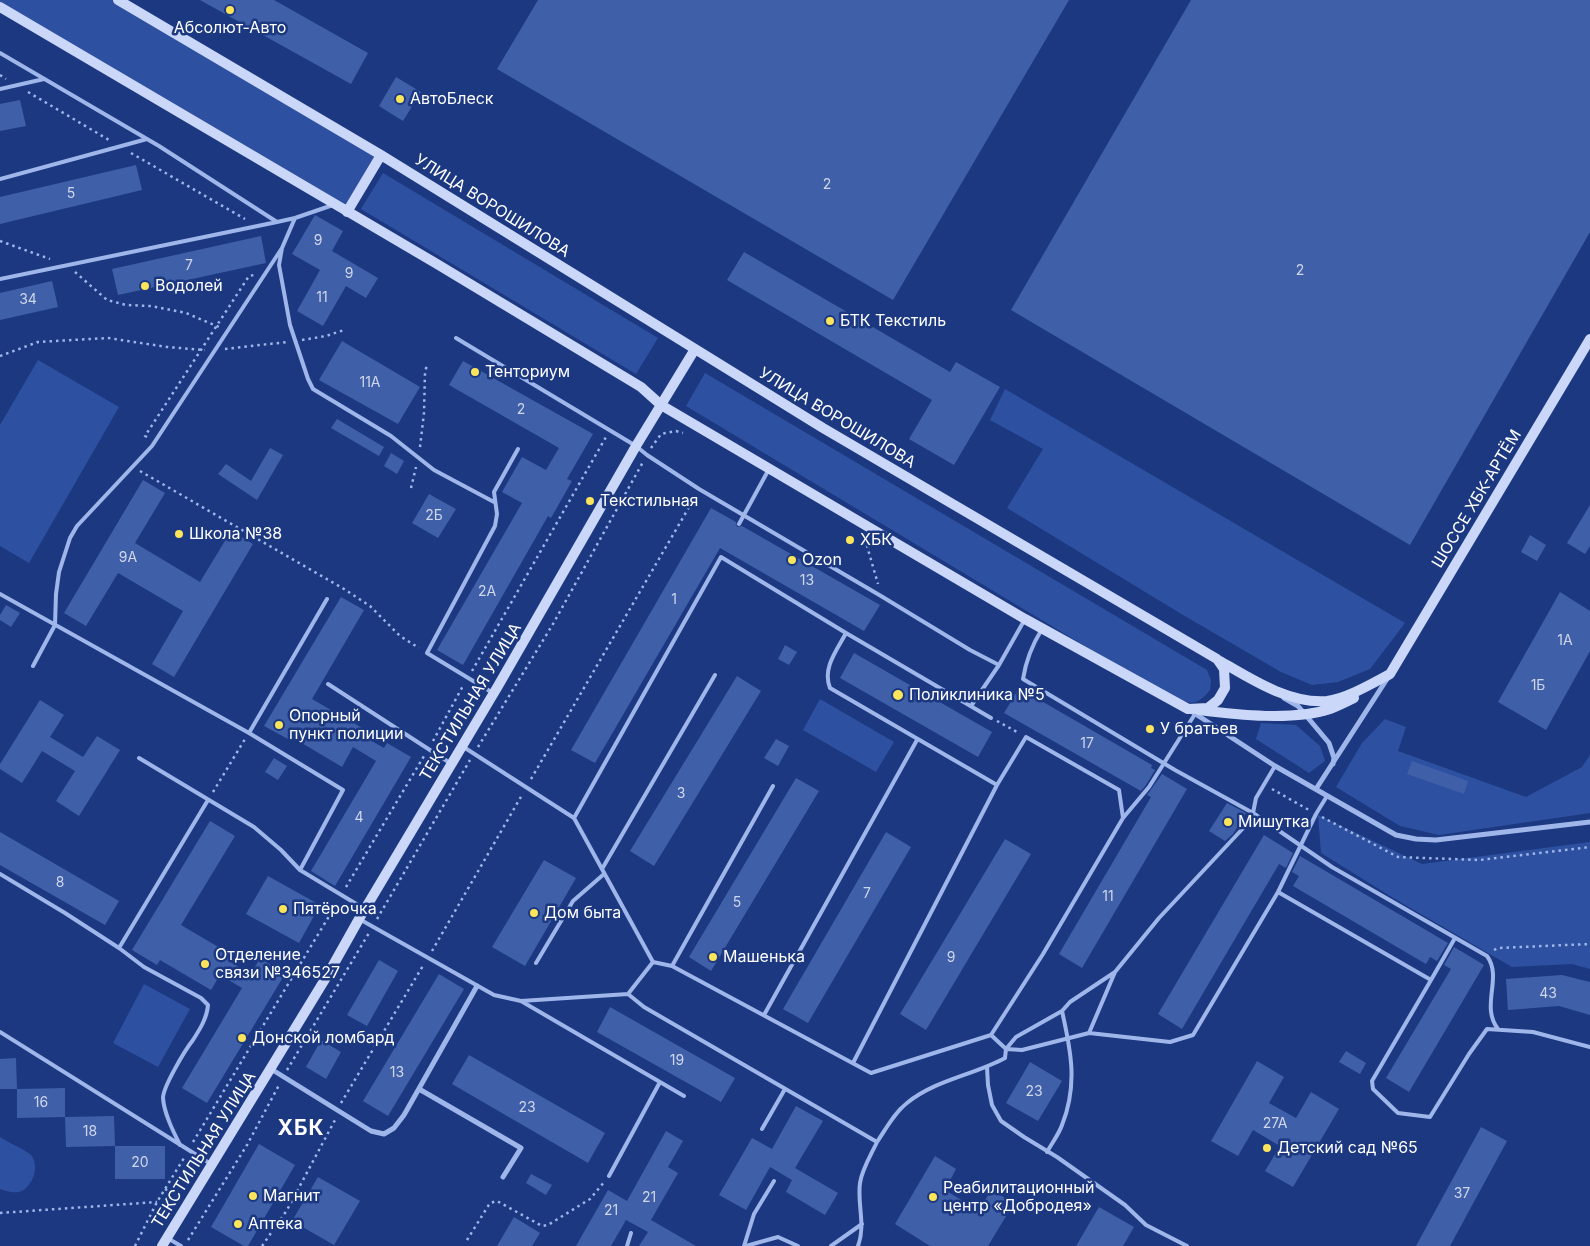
<!DOCTYPE html>
<html>
<head>
<meta charset="utf-8">
<style>
  body { margin:0 }
  canvas { display:block; background:#1b3881 }
</style>
</head>
<body>
<canvas width="1590" height="1246"></canvas>
<script>
const context = document.querySelector('canvas').getContext('2d');
context.lineJoin = 'round';
function paint(path, color) { context.fillStyle = color; context.fill(path, 'evenodd'); }
function stroke(path, color, width, dash) { context.strokeStyle = color; context.lineWidth = width; context.lineCap = dash ? 'butt' : 'round'; context.setLineDash(dash || []); context.stroke(path); }
function write(font, color, halo, rows, align = 'center') {
  context.font = font + ' Inter,sans-serif'; context.lineWidth = 5; context.setLineDash([]); context.textBaseline = 'middle'; context.strokeStyle = halo; context.fillStyle = color; for (const [text, x, y, turn = 0] of rows) {
    context.save(); context.translate(x, y); context.rotate((+turn || 0) * Math.PI / 180); context.textAlign = isNaN(turn) ? turn : align; if (halo) context.strokeText(text, 0, 0); context.fillText(text, 0, 0); context.restore();
  }
}
paint(new Path2D(`
  M0 0H118L381 155 347 212 0 7Z
  M383 173 658 338 636 374 361 209Z
  M38 360 119 407 29 563 0 546V425Z
  M705 373 1207 670 1211 680 1210 690C1197 706 1191 704 1173 699L686 406Z
  M1005 389 1405 623 1370 669 1338 682 1312 685 1281 672 1183 615 1007 508 1043 449 990 420Z
  M820 699 894 742 876 772 803 730Z
  M1385 719 1406 727 1398 751 1526 797 1582 767 1590 755V813L1439 835 1400 826 1336 787 1362 743Z
  M1261 723 1296 725 1320 746 1325 761 1309 773 1256 739Z
  M1318 815 1422 864 1590 842V969L1572 964 1512 967 1395 899 1321 853Z
  M144 984 190 1009 158 1067 113 1043Z
  M0 1137C6 1141 27 1151 31 1155 40 1166 33 1188 19 1192 14 1193 5 1191 0 1189Z`), '#2e50a0');
paint(new Path2D(`
  M200 0H274L368 53 351 84Z
  M538 0H1069L893 300 497 69Z
  M1191 0H1590V232L1410 545 1011 310Z
  M396 77 421 92 403 121 379 106Z
  M20 100 26 126 0 131V104Z
  M136 165 142 190 0 224V197Z
  M315 215 343 231 332 251 378 278 366 298 346 286 323 326 297 311 320 270 292 254Z
  M261 236 266 263 118 295 112 269Z
  M744 252 950 372 956 362 1000 387 954 465 909 439 932 400 727 280Z
  M52 281 58 307 0 320V293Z
  M342 341 420 387 398 424 319 380Z
  M463 361 593 434 567 479 572 481 551 518 548 516 463 665 437 650 522 503 502 492 522 457 546 470 559 448 449 385Z
  M337 419 384 447 379 456 331 428Z
  M270 448 283 455 257 500 218 474 226 464 251 481Z
  M391 453 404 461 397 474 384 466Z
  M143 480 165 493 135 543 200 582 231 531 253 544 174 677 152 664 183 611 118 573 86 626 64 613Z
  M429 494 456 509 438 538 412 523Z
  M1590 505V546L1585 554 1567 543Z
  M711 508 736 522 737 527 742 526 880 605 864 631 720 548 595 763 571 750Z
  M1530 535 1546 545 1537 561 1521 552Z
  M1560 592 1590 611V651L1546 730 1498 702Z
  M341 597 364 610 312 699 364 729 361 735 384 748 387 743 411 757 335 886 311 871 376 761 353 747 342 767 290 736 288 739 264 726Z
  M6 605 20 613 11 627 0 620V615Z
  M785 645 797 652 789 665 778 659Z
  M854 653 992 732 978 757 840 678Z
  M737 676 761 691 654 866 630 851Z
  M1019 688 1152 765 1151 768 1155 770 1146 785 1141 791 1004 713Z
  M40 700 64 715 50 737 83 757 97 736 120 750 79 816 56 801 75 771 42 751 22 783 0 769V764Z
  M776 739 789 746 778 766 764 758Z
  M274 758 287 766 278 780 265 772Z
  M1412 761 1468 781 1464 794 1407 774Z
  M1162 774 1187 789 1082 968 1059 954 1151 797 1147 795Z
  M796 778 819 791 711 971 689 957Z
  M1227 803 1246 813 1233 834 1225 841 1209 831Z
  M210 821 235 836 181 925 232 955 229 961 251 974 260 958 285 974 207 1103 182 1088 242 988 220 975 211 990 160 960 157 965 132 950Z
  M0 832 119 901 105 925 0 865Z
  M886 832 911 847 808 1023 783 1009Z
  M1264 835 1293 853 1286 868 1279 864 1182 1029 1158 1014Z
  M1005 839 1031 854 926 1030 900 1014Z
  M1300 856 1448 943 1437 961 1430 957 1426 964 1293 886 1299 876 1292 872Z
  M544 860 576 878 525 966 492 947Z
  M268 876 320 905 299 943 246 914Z
  M1454 947 1484 965 1409 1092 1386 1078 1451 969 1444 965Z
  M379 960 398 971 367 1026 347 1015Z
  M439 974 464 989 388 1116 363 1101Z
  M1562 975 1590 982V1015L1559 1006 1508 1010 1506 979Z
  M610 1007 735 1078 721 1102 597 1032Z
  M321 1040 341 1052 326 1079 306 1067Z
  M1346 1051 1366 1063 1360 1074 1339 1062Z
  M469 1055 605 1133 588 1163 452 1084Z
  M16 1058 17 1089H0V1059Z
  M1257 1061 1284 1077 1269 1103 1296 1118 1311 1092 1339 1109 1293 1187 1265 1171 1280 1146 1253 1130 1238 1156 1211 1141Z
  M1030 1062 1062 1081 1038 1121 1006 1103Z
  M65 1088V1117L17 1118V1089Z
  M796 1106 823 1121 795 1168 838 1193 825 1215 786 1192 792 1180 770 1167 746 1210 719 1195 752 1138 772 1149Z
  M114 1116 115 1146 66 1147 65 1117Z
  M1481 1127 1507 1141 1450 1246H1416Z
  M666 1131 683 1141 668 1167 678 1173 651 1220 696 1246H639L648 1232 626 1220 611 1246H576L608 1190 627 1201Z
  M259 1144 295 1165 248 1246H244L211 1227Z
  M115 1146H165V1179H115Z
  M935 1156 956 1169 945 1190 979 1211 991 1190 1014 1203 988 1246H930L895 1224Z
  M531 1174 552 1185 546 1195 526 1183Z
  M318 1177 360 1201 334 1245 292 1221Z
  M1099 1207 1134 1227 1123 1246H1076Z
  M514 1217 540 1233 532 1246H497Z`), '#3f5fa9');
stroke(new Path2D(`
  M0 75 6 79
  M28 92 109 140
  M131 153 245 219
  M0 241 50 259
  M75 272 107 300 126 305 151 306 186 313 219 327
  M302 340 326 336 344 330
  M225 349 287 342
  M0 356 38 342 108 338 167 347 205 350
  M147 437 145 436 249 276 254 275
  M420 447 424 413 425 372 427 365
  M651 448 661 434 676 431 683 433
  M140 471 344 589 370 606 400 636 419 648
  M411 488 416 467
  M865 539 878 584
  M472 671 606 437
  M997 721 1019 733
  M433 741 464 684
  M478 747 553 624 643 462
  M531 779 695 497
  M1272 789 1309 810
  M213 792 245 739
  M1322 817 1398 857 1480 860 1590 847
  M346 887 424 756
  M377 919 470 760
  M1494 950 1498 948 1590 944
  M432 951 522 795
  M287 1070 369 933
  M341 1103 424 964
  M193 1142 337 903
  M165 1189 179 1197
  M0 1213 157 1202
  M188 1240 247 1145 279 1085
  M467 1240 490 1203 497 1201 542 1226 548 1225 590 1199 605 1181
  M135 1246 157 1202 184 1158
  M262 1246 287 1210 335 1120`), '#9fb6ea', 2.5, [2.5, 4]);
stroke(new Path2D(`
  M0 53 159 146 277 222 295 218 333 205
  M0 89 44 79
  M0 179 147 139
  M295 218 282 248 279 265 290 325 308 379 313 389 391 436 434 470 494 502
  M0 279 277 222
  M456 338 636 446 647 455 699 489 881 596 970 650 999 665
  M739 524 769 469
  M0 594 249 733 343 790 300 870 363 908
  M1042 629C1032 645 1026 660 1023 679L1175 770 1253 813 1332 867 1487 956C1503 978 1480 1006 1498 1029
  M846 633C837 650 822 668 830 688L997 785 1026 737 1119 790 1123 818 1043 954 991 1035 871 1073 672 966 653 962 574 818 721 557 846 633 991 718
  M33 666 55 625 56 594 59 572 70 538 77 526 152 446 282 248
  M328 684 450 763
  M493 693 427 653 495 526 497 514 494 492 518 449
  M971 706 999 665 1025 619
  M249 733 327 599
  M462 746 574 818
  M139 758 254 827 281 850 300 870
  M1275 766 1256 798 1253 813 1247 824 1159 918 1115 972 1089 1033 1170 1042 1193 1035 1278 892 1431 980 1372 1081 1373 1089 1398 1113 1430 1117 1469 1054 1487 1029 1533 1032 1590 1047
  M1123 818 1149 787 1195 714
  M602 869 715 675
  M0 874 65 913 119 948 144 967 201 998 208 1005C207 1018 200 1029 193 1040 185 1050 163 1087 163 1098 164 1113 173 1131 180 1145
  M1278 892 1316 814 1327 796
  M361 920 494 995 521 1001 628 994 653 962
  M119 948 208 800
  M536 963 573 901 604 874
  M672 966 773 786
  M1431 980 1455 938
  M628 994 644 1007 877 1142C871 1155 862 1169 860 1183 857 1204 866 1225 858 1246
  M521 1001 684 1096
  M764 1015 917 740
  M0 1032 211 1164
  M1006 1049 1022 1050 1089 1033
  M1006 1049 1016 1037 1062 1011
  M853 1063 997 785
  M987 1067 988 1085 992 1105 1001 1121 1024 1137 1057 1157 1125 1205 1146 1225 1187 1246
  M762 1129 785 1089
  M877 1142C886 1129 894 1113 907 1103 935 1080 974 1075 1005 1058L1006 1049 991 1035
  M1047 1152C1052 1143 1059 1134 1062 1125 1078 1085 1071 1051 1062 1011L1070 1002 1115 972
  M609 1176 660 1082
  M169 1239 181 1246
  M627 1246 631 1233
  M744 1246 754 1214 774 1181
  M746 1246 778 1237 798 1246
  M831 1246 862 1224`), '#9fb6ea', 4);
stroke(new Path2D(`
  M1284 698 1298 706 1329 743 1334 758 1333 764
  M1191 711 1275 766 1396 835 1416 839 1436 840 1590 822
  M1316 789 1387 679
  M271 1069 371 1131 384 1134 394 1128 404 1115 477 986
  M419 1089 521 1148 503 1177`), '#9fb6ea', 5);
stroke(new Path2D(`
  M0 7 437 264 641 387 661 405 1025 619 1188 709 1208 708 1218 700 1225 688 1224 669 1217 659 823 428 381 155 118 0
  M347 212 381 155
  M1220 661C1251 679 1289 704 1327 701 1346 699 1373 683 1390 674L1590 339
  M1199 710C1238 715 1293 721 1330 709 1338 706 1346 702 1354 698
  M162 1246 327 976 359 919 498 686 636 446 695 349`), '#cbd7f8', 10);
for (const [x, y, r, color] of [
  [230,10,5,"#fce55b"],
  [400,99,5,"#fce55b"],
  [145,286,5,"#fce55b"],
  [830,321,5,"#fce55b"],
  [475,372,5,"#fce55b"],
  [590,501,5,"#fce55b"],
  [179,534,5,"#fce55b"],
  [850,540,5,"#fce55b"],
  [792,560,5,"#fce55b"],
  [898,695,6,"#fce55b"],
  [279,725,5,"#fce55b"],
  [1150,729,5,"#fce55b"],
  [1228,822,5,"#fce55b"],
  [283,909,5,"#fce55b"],
  [534,913,5,"#fce55b"],
  [713,957,5,"#fce55b"],
  [205,964,5,"#fce55b"],
  [242,1038,5,"#fce55b"],
  [1267,1148,5,"#fce55b"],
  [253,1196,5,"#fce55b"],
  [933,1197,5,"#fce55b"],
  [238,1224,5,"#fce55b"]
]) { const dot = new Path2D(); dot.arc(x, y, r, 0, 2 * Math.PI); context.fillStyle = color; context.fill(dot); stroke(dot, '#1b3881', 2); }
write('14px', '#cfd7ea', null, [
  ["2",827,185],
  ["5",71,194],
  ["9",318,241],
  ["7",189,266],
  ["2",1300,271],
  ["9",349,274],
  ["11",322,298],
  ["34",28,300],
  ["11А",370,383],
  ["2",521,410],
  ["2Б",434,516],
  ["9А",128,558],
  ["13",807,581],
  ["2А",487,592],
  ["1",674,600],
  ["1А",1565,641],
  ["1Б",1538,686],
  ["17",1087,744],
  ["3",681,794],
  ["4",359,818],
  ["8",60,883],
  ["7",867,894],
  ["11",1108,897],
  ["5",737,903],
  ["9",951,958],
  ["43",1548,994],
  ["19",677,1061],
  ["13",397,1073],
  ["23",1034,1092],
  ["16",41,1103],
  ["23",527,1108],
  ["27А",1275,1124],
  ["18",90,1132],
  ["20",140,1163],
  ["37",1462,1194],
  ["21",649,1198],
  ["21",611,1211]
]);
write('16px', '#fff', '#1b3881', [
  ["Абсолют-Авто",230,28,"center"],
  ["АвтоБлеск",410,99],
  ["Водолей",155,286],
  ["БТК Текстиль",840,321],
  ["Тенториум",485,372],
  ["Текстильная",600,501],
  ["Школа №38",189,534],
  ["ХБК",860,540],
  ["Ozon",802,560],
  ["Поликлиника №5",909,695],
  ["Опорный",289,716],
  ["пункт полиции",289,734],
  ["У братьев",1160,729],
  ["Мишутка",1238,822],
  ["Пятёрочка",293,909],
  ["Дом быта",544,913],
  ["Отделение",215,955],
  ["связи №346527",215,973],
  ["Машенька",723,957],
  ["Донской ломбард",252,1038],
  ["Детский сад №65",1277,1148],
  ["Реабилитационный",943,1188],
  ["центр «Добродея»",943,1206],
  ["Магнит",263,1196],
  ["Аптека",248,1224]
], 'left');
write('16px', '#fff', '#1b3881', [
  ["УЛИЦА ВОРОШИЛОВА",492,206,32],
  ["УЛИЦА ВОРОШИЛОВА",837,418,31],
  ["ШОССЕ ХБК-АРТЁМ",1477,499,-59],
  ["ТЕКСТИЛЬНАЯ УЛИЦА",471,702,-59],
  ["ТЕКСТИЛЬНАЯ УЛИЦА",204,1150,-58]
]);
context.letterSpacing = '1px';
write('bold 21px', '#fff', '#1b3881', [
  ["ХБК",301,1129]
]);
context.letterSpacing = '0px';
</script>
</body>
</html>
